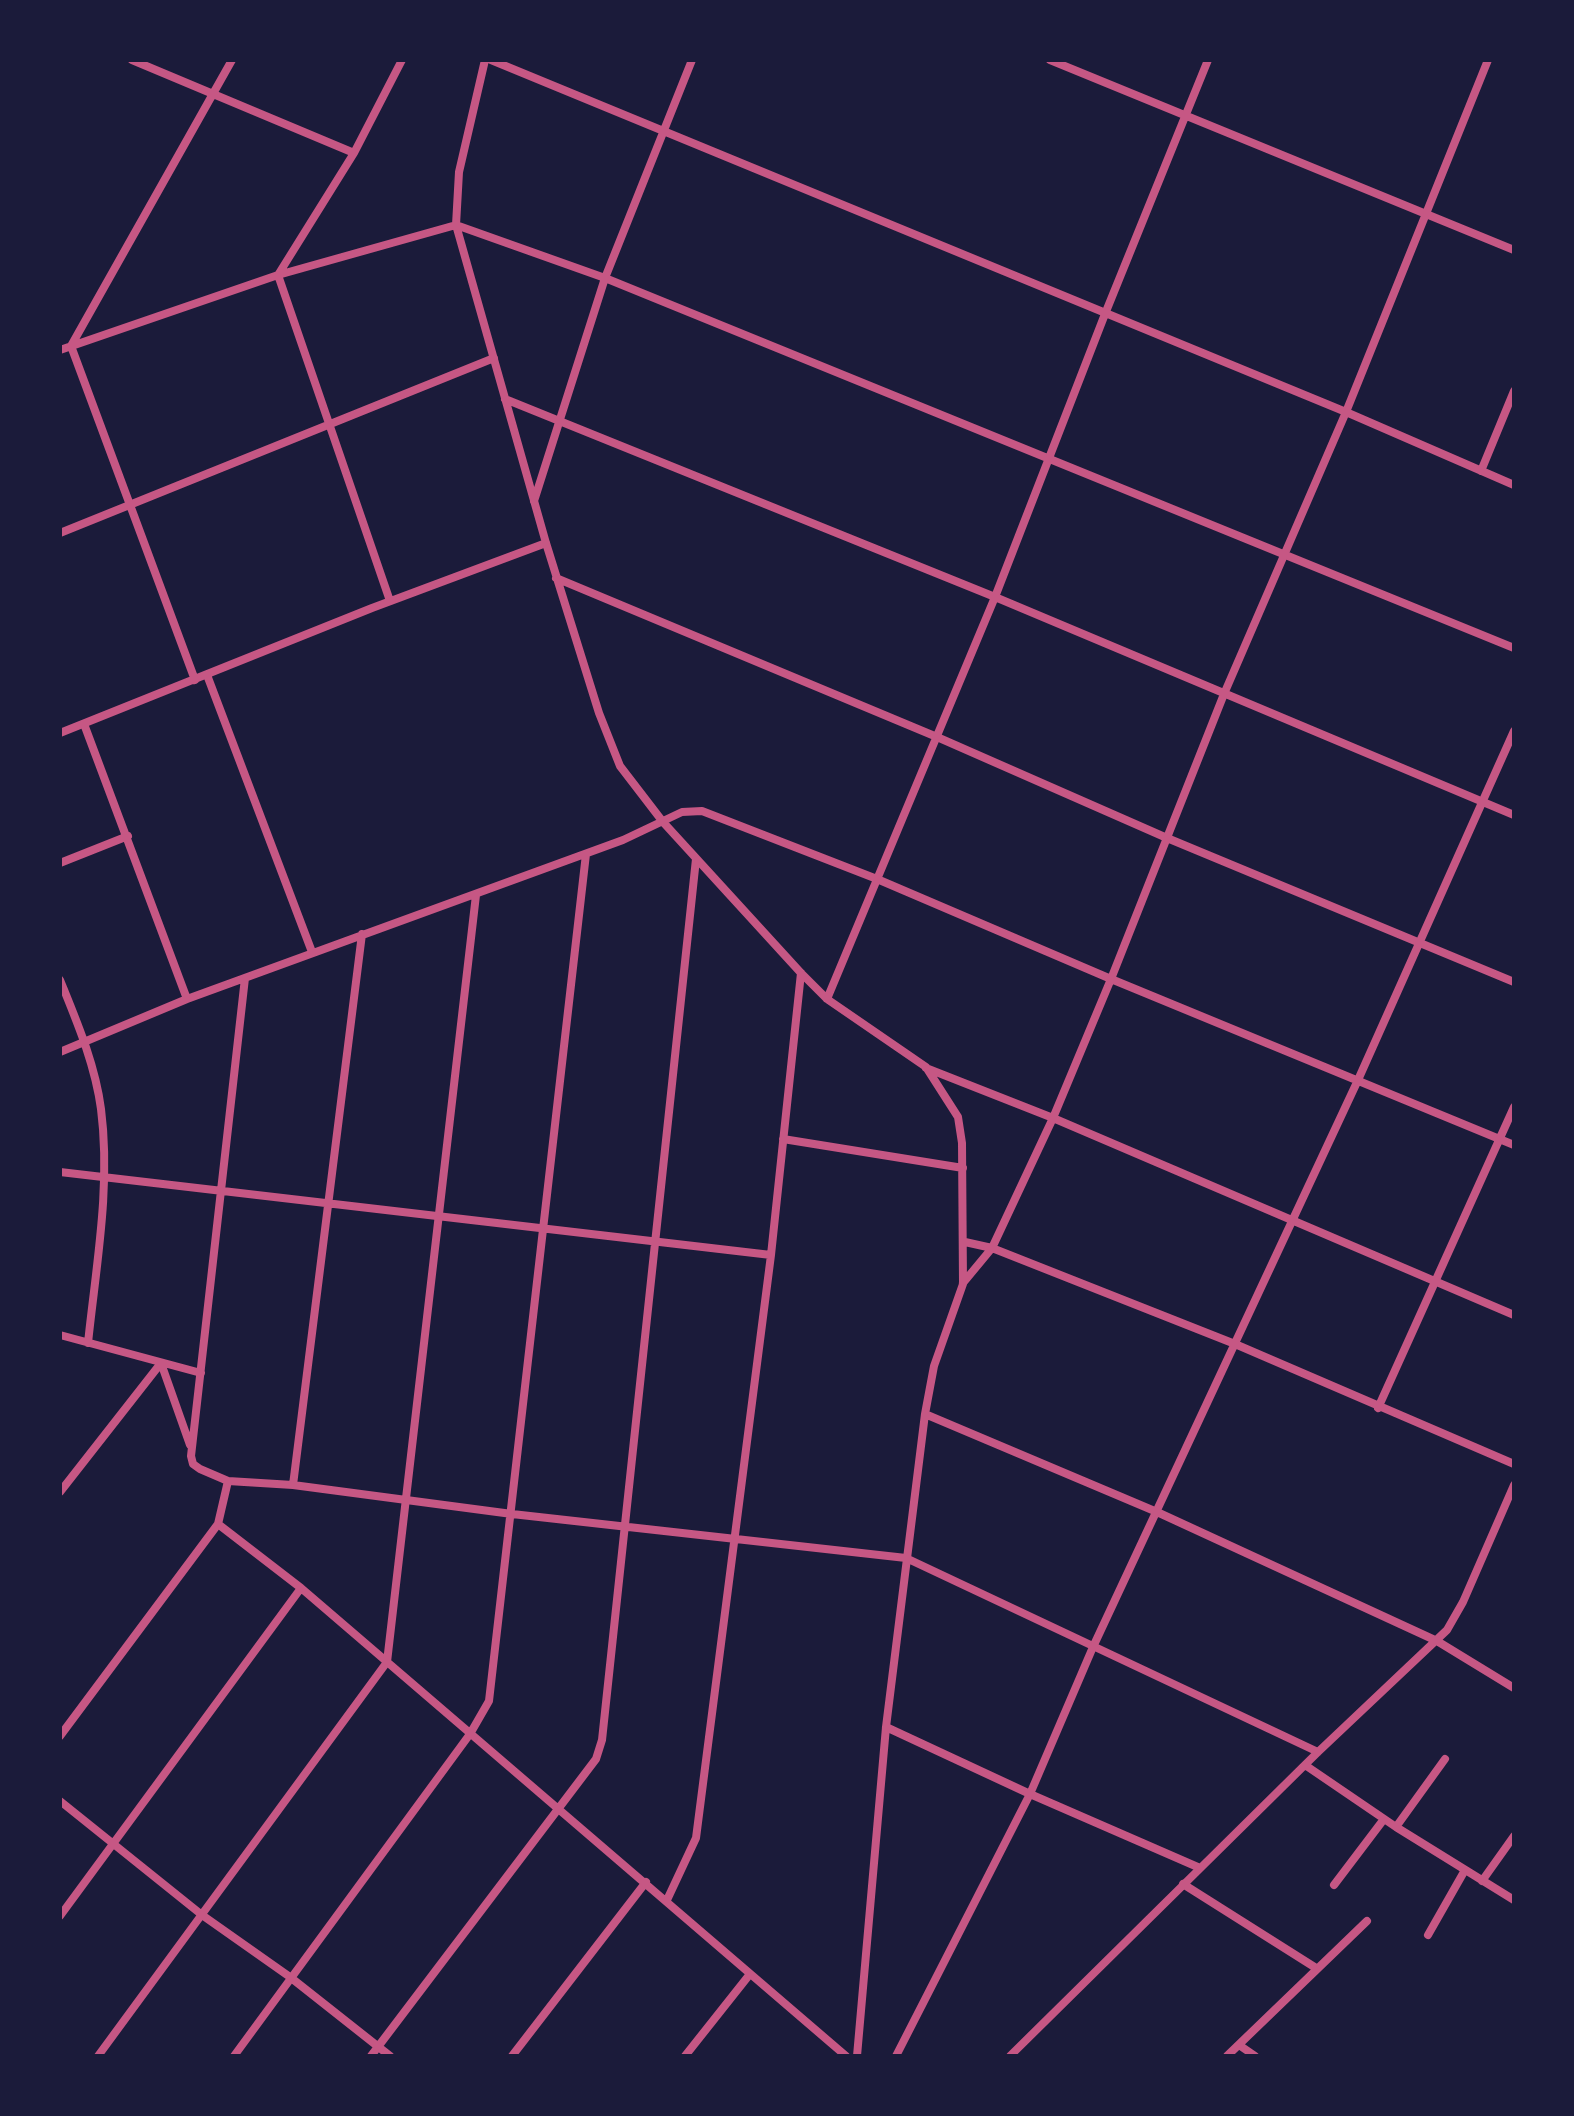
<!DOCTYPE html>
<html>
<head>
<meta charset="utf-8">
<style>
  body { margin:0 }
  #map { position:relative; width:1574px; height:2116px; overflow:hidden; background:#1b1b3a; font-family:Spectral,serif }
  canvas { display:block }
  .frame { position:absolute; inset:0; border:62px solid #1b1b3a; pointer-events:none }
</style>
</head>
<body>
<div id="map">
<canvas width="1574" height="2116"></canvas>
<div class="frame"></div>
</div>
<script>
const context = document.querySelector('canvas').getContext('2d');
context.lineJoin = 'round';
function stroke(path, color, width, dash) { context.strokeStyle = color; context.lineWidth = width; context.lineCap = dash ? 'butt' : 'round'; context.setLineDash(dash || []); context.stroke(path); }
stroke(new Path2D(`
  M132 60 354 153
  M485 60 459 172 456 225 546 543 599 713 620 766 663 822 801 973 827 999 926 1067 958 1117 962 1143 963 1284 934 1366 925 1414 886 1727 857 2056
  M491 60 1346 412 1514 485
  M1050 60 1514 250
  M456 225 605 278 1514 648
  M60 350 278 275 456 225
  M505 399 995 597 1514 815
  M1481 471 1514 391
  M534 501 605 278 692 60
  M60 533 494 358
  M556 578 937 737 1167 838 1514 982
  M390 601 278 275 354 153 402 60
  M207 675 312 952
  M195 680 71 346 232 60
  M84 724 187 999
  M60 733 372 608 546 543
  M60 863 128 836
  M245 978 191 1456 193 1464 200 1469 228 1481 293 1485 512 1514 906 1558 1318 1752
  M60 980C77 1022 95 1064 101 1109 111 1187 96 1266 88 1343
  M827 999 995 597 1105 314 1208 60
  M60 1052 187 999 623 840 682 812 702 811 877 879 1111 979 1514 1145
  M926 1068 1053 1118 1514 1315
  M783 1139 963 1168
  M60 1172 771 1255
  M965 1242 992 1248 1235 1344 1514 1464
  M963 1283 992 1248 1053 1118 1111 979 1224 694 1346 412 1488 60
  M60 1335 201 1373
  M161 1363 190 1445
  M1378 1408 1514 1107
  M925 1414 1157 1512 1437 1641 1514 1688
  M293 1485 362 934
  M60 1492 161 1363
  M218 1524 301 1588 846 2056
  M886 1727 1030 1794 1200 1868
  M60 1736 218 1524 228 1481
  M1305 1765 1396 1827 1514 1900
  M60 1801 202 1915 290 1977 390 2056
  M1396 1827 1445 1759
  M1482 1881 1514 1836
  M1183 1884 1316 1968
  M1334 1885 1384 1819
  M667 1900 696 1838 771 1255 801 973
  M60 1916 301 1588
  M1428 1935 1465 1870
  M1239 2045 1255 2056
  M98 2056 387 1662 476 895
  M234 2056 470 1734 489 1701 586 854
  M371 2056 596 1759 602 1740 696 859
  M512 2056 646 1882
  M685 2056 750 1974
  M896 2056 1030 1794 1093 1647 1358 1080 1514 731
  M1010 2056 1318 1752 1447 1630 1463 1602 1514 1485
  M1227 2056 1367 1921`), '#c65784', 8);
</script>
</body>
</html>
